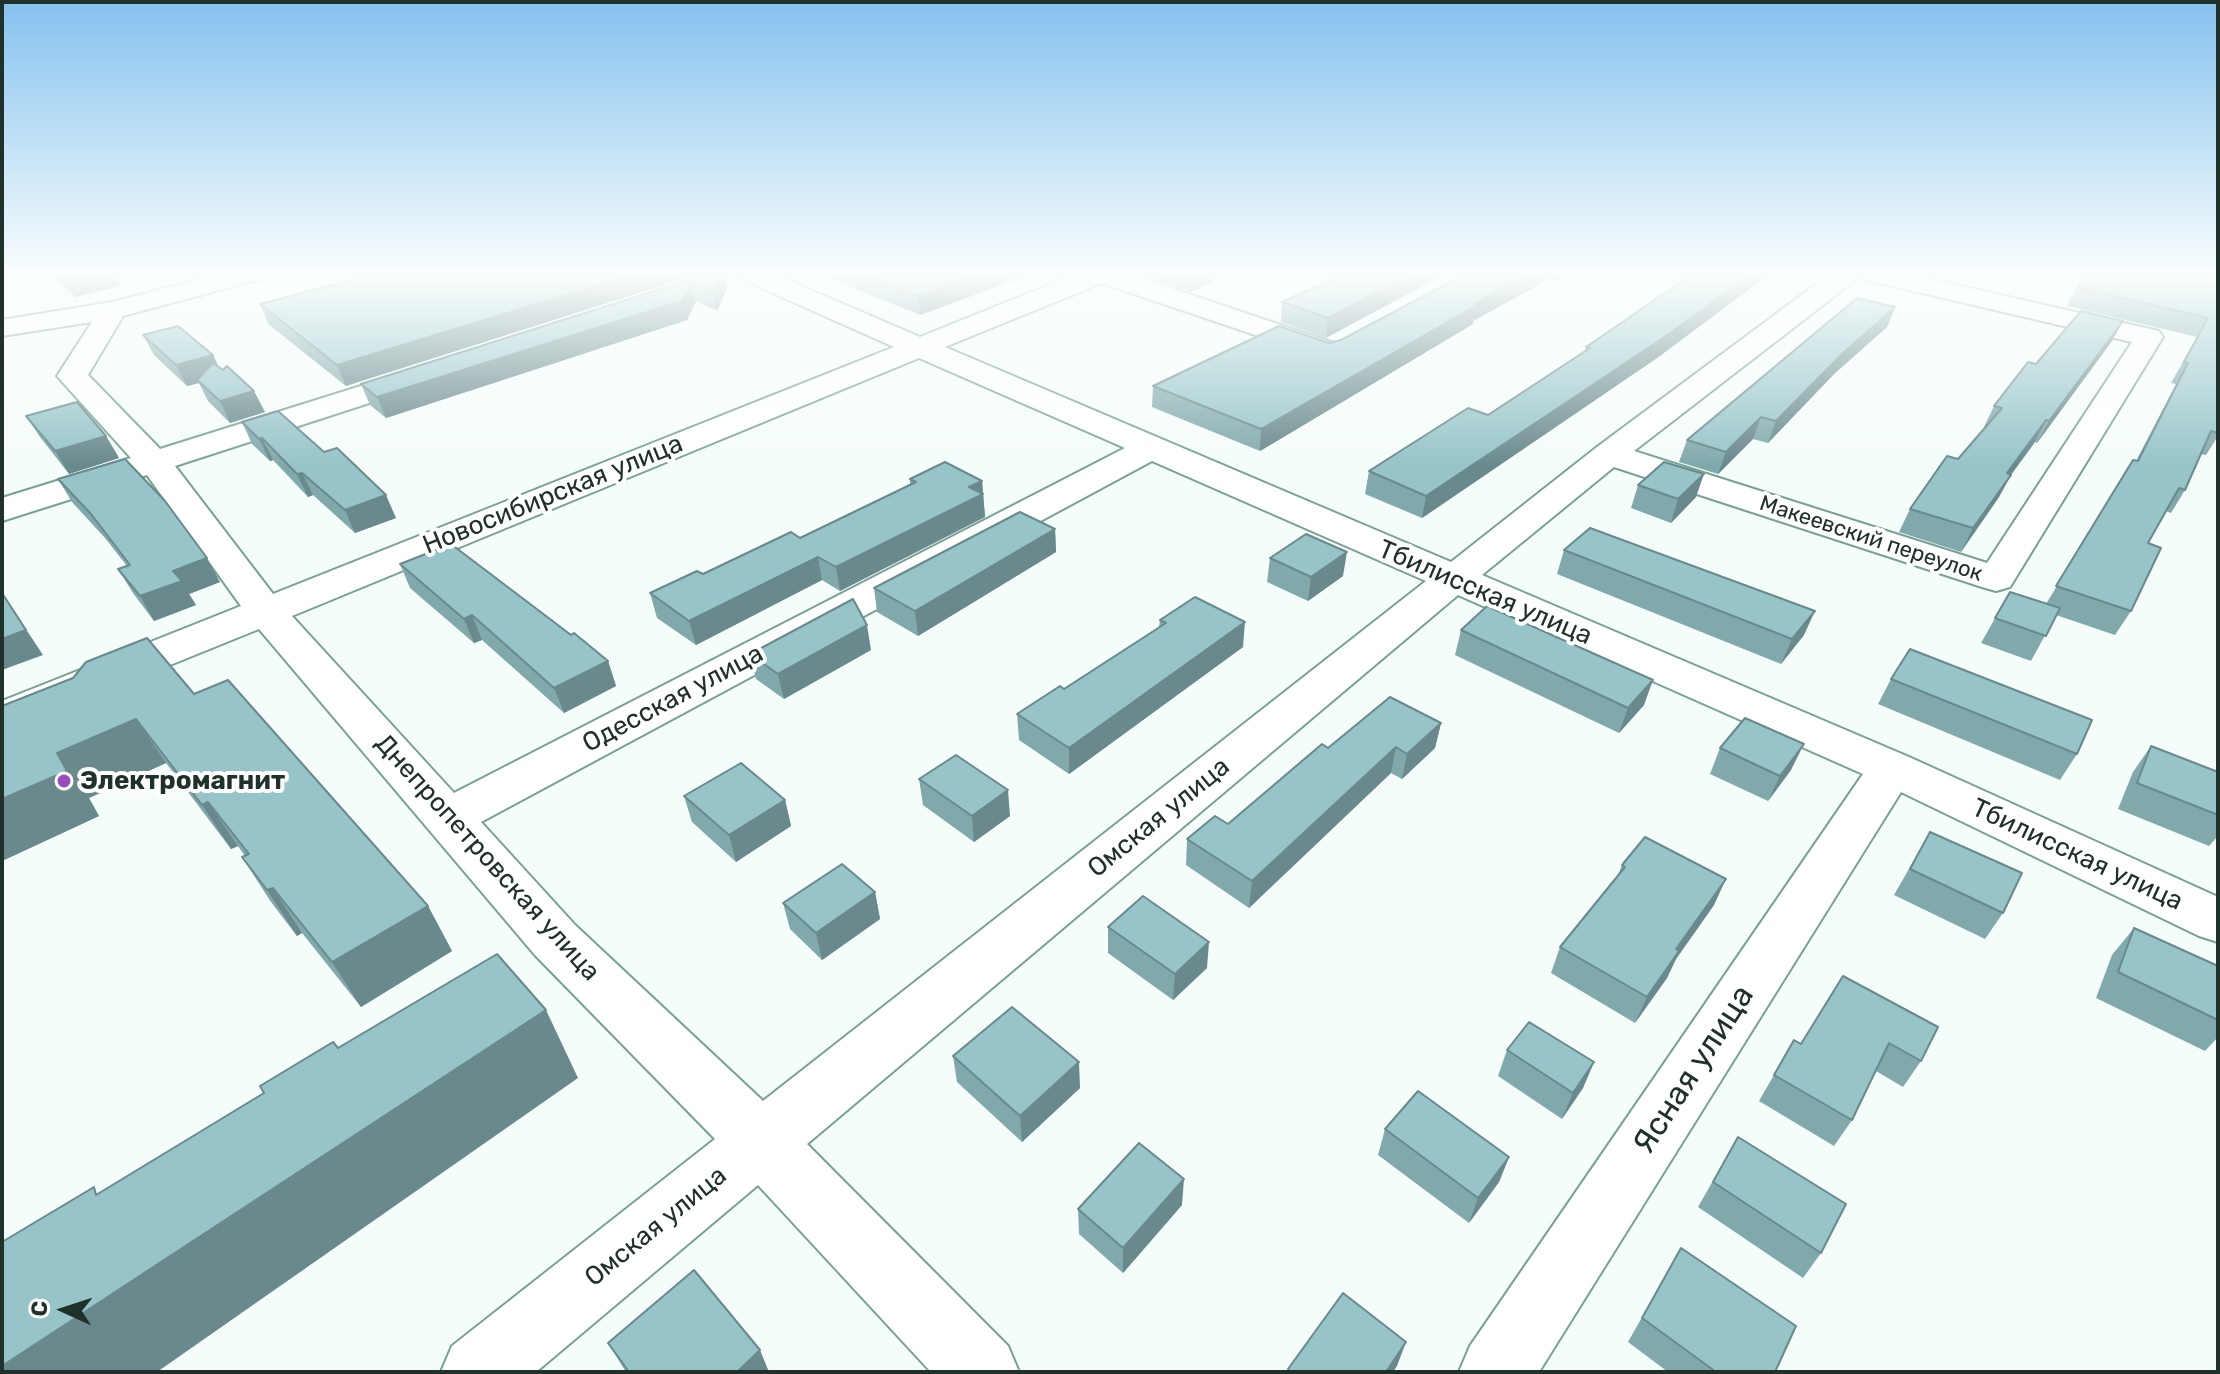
<!DOCTYPE html>
<html>
<head>
<meta charset="utf-8">
<style>
  body { margin:0 }
  #map { position:relative; width:2220px; height:1374px; overflow:hidden; background:#f5fdfa; font-family:Rubik,sans-serif }
  canvas { display:block }
  .frame { position:absolute; inset:0; border:4px solid #20312c; pointer-events:none }
  .north { position:absolute; left:24px; top:1270px; width:80px; height:80px; -webkit-text-stroke:6px #fff; paint-order:stroke; rotate:273deg; font-size:22px; font-weight:700; line-height:32px; text-align:center; color:#20312c }
  .north::after { content:''; display:block; margin:auto; width:28px; height:36px; background:#20312c; clip-path:polygon(50% 0,100% 100%,50% 72%,0 100%) }
</style>
</head>
<body>
<div id="map">
<canvas width="2220" height="1374"></canvas>
<div class="frame"></div>
<div class="north">С</div>
</div>
<script>
const context = document.querySelector('canvas').getContext('2d');
context.lineJoin = 'round';
function stroke(path, color, width, dash) { context.strokeStyle = color; context.lineWidth = width; context.lineCap = dash ? 'butt' : 'round'; context.setLineDash(dash || []); context.stroke(path); }
function paint(path, color) { context.fillStyle = color; context.fill(path, 'evenodd'); }
function write(font, color, halo, rows, align = 'center') {
  context.font = font + ' Rubik,sans-serif'; context.lineWidth = 8; context.setLineDash([]); context.textBaseline = 'middle'; context.strokeStyle = halo; context.fillStyle = color; for (const [text, x, y, turn = 0] of rows) {
    context.save(); context.translate(x, y); context.rotate((+turn || 0) * Math.PI / 180); context.textAlign = isNaN(turn) ? turn : align; if (halo) context.strokeText(text, 0, 0); context.fillText(text, 0, 0); context.restore();
  }
}
const minor = new Path2D(`
  M223 273H267L264 278 123 316 88 375 160 449 412 370 423 367 434 370 438 376 434 382 175 466 273 594 894 347 739 278 736 273H771L920 337 1079 273H1126L1334 343 1338 349 1334 355 1324 358 1314 355 1102 283 945 347 1451 562 1597 447 1831 273H1903L2159 331 2163 337 2010 587 1996 591 1982 587 1614 467 1482 575 1909 757 2218 897V942L2199 936 1901 792 1539 1372H1459L1470 1346 1863 774 1458 595 807 1144 1008 1346 1019 1372H931L758 1185 536 1372H441L452 1346 715 1139 535 955 259 629 2 733V701L241 606 147 475 2 521V498L131 458 57 376 92 322 2 336V320L112 302ZM1858 278 2132 342 1987 563 1634 451ZM919 358 1125 448 454 793 292 616ZM1152 461 1426 581 763 1101 575 925 481 822Z`);
stroke(minor, '#78a194', 4);
paint(minor, '#fff');
paint(new Path2D(`
  M49 273H114L121 286 75 297Z
  M377 273 346 386 268 324 260 304Z
  M711 273H724L727 288 717 311 696 301 687 320 386 418 370 405 361 384Z
  M816 273H1033L920 315Z
  M1137 273H1223L1212 278V282L1190 292Z
  M1346 273 1326 338 1281 322 1282 302Z
  M1467 273H1571L1557 281 1549 279 1473 321V324L1260 451 1152 407 1153 386 1341 340Z
  M1694 273H1771L1657 358 1422 518 1365 494 1369 471 1488 415 1585 352 1586 347Z
  M2081 273H2218V436L2206 455 2201 454 2185 490 2171 513 2166 511 2148 543 2131 611 2115 635 2056 615 2031 661 1981 643 2010 592 2046 604 2133 460 2136 461 2176 384 2171 383 2197 337 2067 306 2077 287 2086 275Z
  M1895 307 1887 327 1834 374 1768 443 1753 439 1718 474 1679 462 1687 440Z
  M2123 321 2112 341 2037 443 2035 442 2011 475 1999 497 1961 552 1899 532 1910 509 1958 459 1985 428 1984 427 1994 406 2036 364Z
  M143 335 213 355 218 366 265 412 230 423 208 401 199 383 187 386 154 355Z
  M26 416 106 436 119 458 69 474 40 437Z
  M242 422 396 518 355 533 313 495 308 497 273 460 270 461 252 444Z
  M58 479 220 582 189 594 196 605 154 621 133 593 118 569 127 566 105 538 72 502Z
  M910 479 982 481 985 517 840 591 822 580 696 645 657 618 650 593 800 538 910 485Z
  M1638 485 1696 497 1671 523 1631 508Z
  M1055 529 1056 552 918 636 877 612 874 588Z
  M1564 550 1804 635 1781 664 1557 574Z
  M1270 558 1343 576 1308 601 1267 582Z
  M400 564 571 635 608 661 616 686 564 713 482 640 474 643 410 588Z
  M1160 620 1243 647 1069 774 1019 740 1017 714 1064 689 1159 627Z
  M1461 630 1644 705 1619 733 1455 655Z
  M871 650 784 699 756 679 750 654Z
  M1891 679 2077 754 2060 780 1878 704Z
  M194 694 428 906 452 951 361 1007 302 933 297 936 271 902 242 857 245 856 238 846 231 849 166 763 89 798 99 816 2 861V706Z
  M1441 723 1435 748 1402 779 1391 773 1249 908 1186 865 1187 839 1228 824 1328 748Z
  M2151 746 2218 772V836L2209 846 2118 809 2133 772Z
  M1720 748 1791 770 1768 801 1710 774Z
  M919 779 1010 816 974 842 923 805Z
  M684 796 785 800 791 826 736 862 692 822Z
  M1930 832 2003 913 1985 939 1894 895Z
  M1622 865 1714 905 1676 959 1667 978 1635 1023 1551 973 1560 947 1618 875Z
  M875 892 880 919 822 960 790 929 783 903Z
  M1108 927 1207 968 1173 1000 1108 953Z
  M2134 928 2218 966V1037L2205 1051 2096 998 2112 955Z
  M1843 976 1921 1061 1903 1087 1876 1071 1852 1120 1834 1146 1759 1101 1794 1040 1801 1044Z
  M1507 1050 1594 1062 1583 1088 1562 1119 1498 1076Z
  M953 1056 1080 1088 1022 1142 957 1082Z
  M1385 1129 1509 1157 1499 1182 1469 1223 1378 1155Z
  M1738 1137 1821 1253 1803 1278 1698 1207Z
  M1182 1205 1123 1273 1079 1234 1078 1209Z
  M1681 1248 1775 1372H1668L1628 1342Z
  M608 1343 769 1372H626Z`), '#81a9ac');
paint(new Path2D(`
  M87 273H114L121 286 75 297 65 279Z
  M638 273H702L346 386 337 365Z
  M721 273H724L727 288 717 311 713 291Z
  M981 273H1033L920 315 918 296Z
  M1191 273H1223L1212 278V282L1190 292Z
  M1414 273H1447L1326 338 1328 318Z
  M1530 273H1550L1549 279 1473 321V324L1260 451 1261 429 1474 304Z
  M1559 273H1571L1557 281Z
  M1753 273H1771L1657 358 1422 518 1426 496Z
  M692 282 696 301 687 320 386 418 377 397Z
  M1895 307 1887 327 1834 374 1768 443 1776 421 1842 354Z
  M2123 321 2112 341 2037 443 2049 421Z
  M213 355 223 376 197 380 199 383 187 386 176 365Z
  M254 391 265 412 230 423 220 401Z
  M1761 417 1753 439 1718 474 1726 452Z
  M2046 420 2035 442 1995 496 2007 473Z
  M106 436 119 458 69 474 55 451Z
  M262 438 273 460 270 461 259 439Z
  M302 473 313 495 308 497 297 474Z
  M1704 474 1696 497 1671 523 1678 499Z
  M2011 475 1999 497 1961 552 1973 528Z
  M982 481 985 517 840 591 836 567 969 487Z
  M386 495 396 518 355 533 345 510Z
  M1055 529 1056 552 918 636 915 611Z
  M1347 552 1343 576 1308 601 1311 577Z
  M818 557 822 580 696 645 689 621Z
  M207 558 220 582 189 594 196 605 154 621 140 596 173 571Z
  M2 593 43 655 2 670Z
  M1815 611 1804 635 1781 664 1792 639Z
  M472 615 482 640 474 643 464 619Z
  M1245 622 1243 647 1069 774V748Z
  M867 625 871 650 784 699 778 674Z
  M608 661 616 686 564 713 554 688Z
  M1653 680 1644 705 1619 733 1628 708Z
  M136 719 166 763 89 798 99 816 2 861V799L57 753Z
  M1441 723 1435 748 1402 779 1407 754Z
  M1804 744 1791 770 1768 801 1780 776Z
  M1396 747 1391 773 1249 908 1252 881Z
  M1008 790 1010 816 974 842 972 816Z
  M785 800 791 826 736 862 729 835Z
  M208 802 238 846 231 849 202 805Z
  M1726 879 1714 905 1676 959 1667 978 1635 1023 1647 997 1676 949Z
  M273 888 302 933 297 936 267 890Z
  M875 892 880 919 822 960 816 933Z
  M428 906 452 951 361 1007 332 962Z
  M1209 942 1207 968 1173 1000 1175 974Z
  M546 1010 578 1078 157 1372H2V1366Z
  M1079 1062 1080 1088 1022 1142 1020 1116Z
  M1594 1062 1583 1088 1562 1119 1573 1093Z
  M1509 1157 1499 1182 1469 1223 1478 1198Z
  M1184 1179 1182 1205 1123 1273V1248Z
  M1406 1342 1397 1366 1393 1372H1386Z
  M760 1350 769 1372H737Z`), '#69898c');
const building = new Path2D(`
  M59 273H87L65 279Z
  M377 273H638L337 365 260 304Z
  M711 273H721L713 291 692 282 682 301 377 397 361 384Z
  M860 273H981L918 296Z
  M1346 273H1414L1328 318 1282 302Z
  M1467 273H1530L1474 304 1477 305 1261 429 1153 386 1279 326 1329 343 1341 340Z
  M1694 273H1753L1663 338 1426 496 1369 471 1468 408 1488 415 1590 348 1586 347Z
  M2087 273H2218V433L2211 431 2185 490 2179 488 2148 543 2161 548 2131 611 2056 586 2133 460 2138 461 2188 363 2184 362 2208 318 2077 287Z
  M1857 298 1895 307 1842 354 1776 421 1761 417 1726 452 1687 440Z
  M2081 311 2123 321 2049 421 2046 420 2007 473 2011 475 1973 528 1910 509 1947 456 1958 459 2002 408 1994 406 2028 362 2036 364Z
  M178 326 213 355 176 365 143 335Z
  M213 363 223 370 227 366 254 391 220 401 197 380Z
  M77 402 106 436 55 451 26 416Z
  M278 411 324 452 337 448 386 495 345 510 302 473 297 474 262 438 259 439 242 422Z
  M125 459 165 501 207 558 173 571 182 581 140 596 118 569 130 565 91 514 58 479Z
  M945 462 982 481 969 487 983 494 836 567 818 557 689 621 650 593 697 571 703 574 791 532 800 538 916 482 910 479Z
  M1664 462 1704 474 1678 499 1638 485Z
  M1020 512 1055 529 915 611 874 588Z
  M1590 528 1815 611 1792 639 1564 550Z
  M1306 534 1347 552 1311 577 1270 558Z
  M451 544 571 635 574 633 608 661 554 688 472 615 464 619 400 564Z
  M2010 592 2060 608 2046 636 1995 618Z
  M2 593 26 630 2 639Z
  M1195 597 1245 622 1069 748 1017 714 1060 686 1064 689 1166 623 1160 620Z
  M853 599 867 625 778 674 750 654Z
  M1487 606 1653 680 1628 708 1461 630Z
  M147 638 194 694 228 680 428 906 332 962 273 888 267 890 242 857 249 854 208 802 202 805 136 719 57 753 67 771 2 799V706L73 678 86 662Z
  M1910 649 2092 720 2077 754 1891 679Z
  M1390 697 1441 723 1407 754 1396 747 1252 881 1187 839 1215 816 1228 824 1322 744 1328 748Z
  M1745 718 1804 744 1780 776 1720 748Z
  M2151 746 2218 772V815L2137 783Z
  M956 755 1008 790 972 816 919 779Z
  M741 763 785 800 729 835 684 796Z
  M1930 832 2022 873 2003 913 1910 869Z
  M1645 837 1726 879 1676 949 1679 951 1647 997 1560 947 1625 867 1622 865Z
  M842 864 875 892 816 933 783 903Z
  M1143 896 1209 942 1175 974 1108 927Z
  M2134 928 2218 966V1020L2118 972Z
  M497 954 546 1010 2 1366V1242L94 1187 96 1195 264 1093 260 1086 333 1042 338 1048Z
  M1843 976 1938 1027 1921 1061 1889 1043 1852 1120 1774 1075 1794 1040 1801 1044Z
  M1012 1007 1079 1062 1020 1116 953 1056Z
  M1529 1022 1594 1062 1573 1093 1507 1050Z
  M1418 1091 1509 1157 1478 1198 1385 1129Z
  M1738 1137 1846 1204 1821 1253 1713 1182Z
  M1139 1143 1184 1179 1123 1248 1078 1209Z
  M1681 1248 1796 1326 1775 1372H1716L1642 1318Z
  M694 1270 760 1350 737 1372H629L608 1343Z
  M1343 1293 1406 1342 1386 1372H1292L1288 1369Z`);
paint(building, '#96c4c8');
stroke(building, '#69898c', 2);
const sky = context.createLinearGradient(0, 0, 0, 466);
sky.addColorStop(0, '#85c2ef');
sky.addColorStop(0.59, '#fafefd');
sky.addColorStop(1, '#fafefd00');
context.fillStyle = sky;
context.fillRect(0, 0, 2220, 466);
for (const [x, y, r, color] of [
  [64,781,8,"#9b4cbc"]
]) { const dot = new Path2D(); dot.arc(x, y, r, 0, 2 * Math.PI); context.fillStyle = color; context.fill(dot); stroke(dot, '#fff', 3); }
write('22px', '#20312c', '#fff', [
  ["Макеевский переулок",1871,539,18]
]);
write('26px', '#20312c', '#fff', [
  ["Новосибирская улица",553,495,-22],
  ["Тбилисская улица",1485,593,23],
  ["Одесская улица",673,699,-28],
  ["Омская улица",1159,818,-39],
  ["Тбилисская улица",2077,855,25],
  ["Днепропетровская улица",487,858,48],
  ["Омская улица",656,1227,-39]
]);
write('bold 26px', '#20312c', '#fff', [
  ["Электромагнит",80,781]
], 'left');
write('32px', '#20312c', '#fff', [
  ["Ясная улица",1694,1070,-57]
]);
</script>
</body>
</html>
